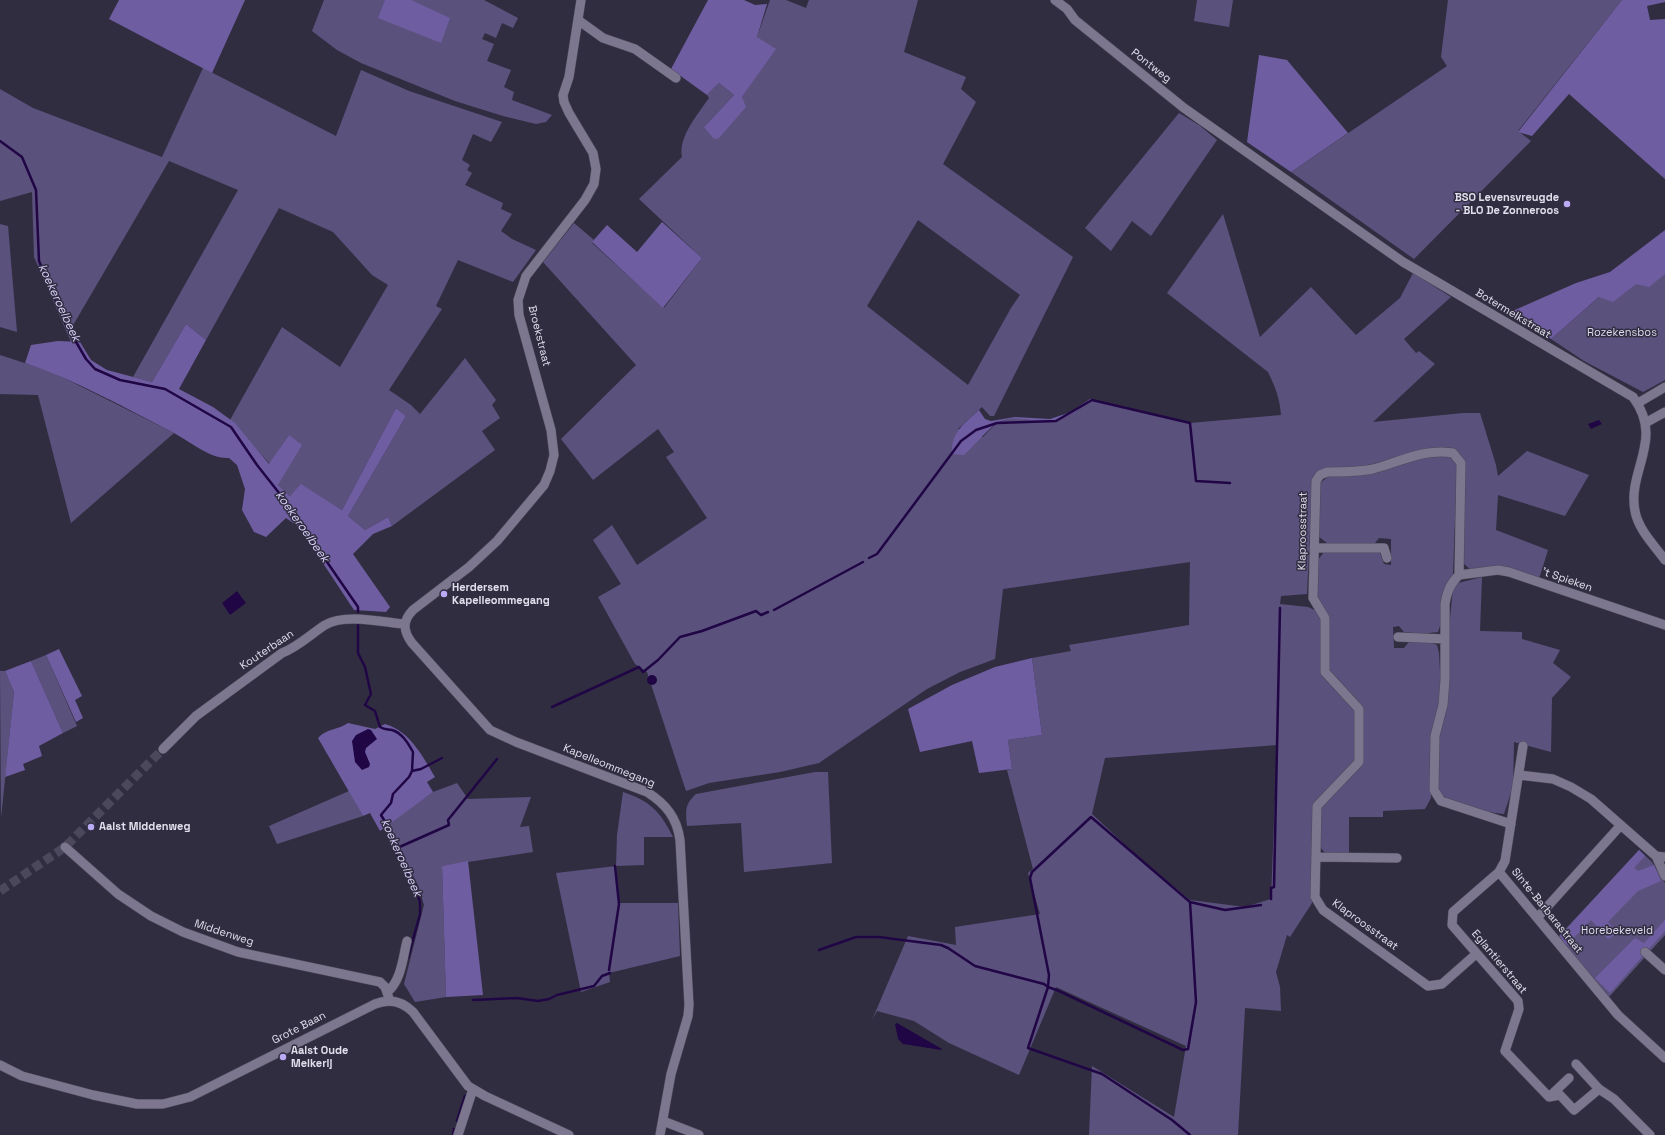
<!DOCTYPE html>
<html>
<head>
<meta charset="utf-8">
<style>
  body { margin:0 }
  canvas { display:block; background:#312d41 }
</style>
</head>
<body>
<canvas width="1665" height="1135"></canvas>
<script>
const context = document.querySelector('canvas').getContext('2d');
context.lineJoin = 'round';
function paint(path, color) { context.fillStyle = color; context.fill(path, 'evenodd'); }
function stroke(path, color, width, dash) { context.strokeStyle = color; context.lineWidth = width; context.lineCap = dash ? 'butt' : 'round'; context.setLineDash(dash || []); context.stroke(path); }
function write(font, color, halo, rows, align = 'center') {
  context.font = font + ' "Space Grotesk",sans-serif'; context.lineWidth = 3; context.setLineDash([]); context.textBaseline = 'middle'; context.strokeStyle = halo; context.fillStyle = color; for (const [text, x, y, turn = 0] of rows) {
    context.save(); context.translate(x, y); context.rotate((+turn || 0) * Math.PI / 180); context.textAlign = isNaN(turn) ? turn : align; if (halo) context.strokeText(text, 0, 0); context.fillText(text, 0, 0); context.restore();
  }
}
paint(new Path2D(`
  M324 0H484L518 18 513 28 502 23 496 38 485 33 482 39 494 44 487 61 511 70 504 87 514 92 512 100 552 115 546 122 536 124 503 116 455 101 361 63 337 50 312 31Z
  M770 0H786L806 8 809 0H918L904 52 966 77 961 89 976 102 943 164 1073 257 994 416H990L982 407 958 429 983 437C987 433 991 428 996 424 1011 413 1037 423 1054 421 1067 420 1082 407 1092 400L1190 423 1281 415C1280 399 1275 386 1268 372L1167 293 1223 214 1260 337 1311 287 1356 335 1400 298 1413 273 1451 297 1404 339 1416 353 1419 351 1435 364 1373 422 1463 413H1480L1496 465 1498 476 1527 451 1589 475 1565 516 1498 495 1496 530 1548 550 1539 579 1471 570 1462 562 1465 466 1460 454 1448 447 1419 450 1373 464 1353 468H1328L1314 475 1312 487 1307 594 1281 596 1280 604 1308 607 1317 611 1321 621V659L1354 708 1356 725 1354 761 1313 805 1312 903 1290 937 1287 935 1276 972 1280 987 1281 1011 1245 1008 1238 1135H1089L1092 1066 1174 1117 1186 1046 1056 987 1019 1075 949 1043 914 1021 877 1011 872 1020 908 936 956 945 955 927 1040 914 1028 873 1033 869 1007 770 1012 769 1008 740 1042 735 1032 658 1071 651 1069 645 1189 625 1190 562 1003 589 995 659 960 672 927 689 819 763 780 772 709 783 686 791 647 672 635 664 598 597 621 584 593 540 612 525 637 565 707 518 666 457 674 452 658 429 593 480 561 439 636 365 543 262 574 223 594 240 592 243 664 308 702 258 639 199 682 157C678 137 698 114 709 98L707 95 719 83 734 95 704 127 742 97 774 51 757 37ZM918 220 1020 295 1011 308 968 385 867 306ZM1277 745 1271 899 1245 907 1190 900 1136 855 1092 814 1105 758Z
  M1197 0H1233L1229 27 1194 21Z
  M1448 0H1622L1518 131 1531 141 1414 259 1291 172 1447 66 1441 57Z
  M203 68 336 136 361 70 409 91 502 122 491 142 473 134 462 160 470 165 467 170 472 173 465 185 503 203 501 209 512 214 501 231 512 239 536 250 513 282 458 260 436 306 442 309 389 390 411 405 420 414 465 358 496 400 492 405 500 418 482 431 495 450 392 526 388 517 365 530 348 516 406 416 396 408 342 510 302 485 290 496 278 485 289 435 270 464 230 420 282 327 340 367 388 285 372 275 333 232 279 208 206 340 186 324 152 382 133 377 238 190 169 161 72 327 80 342H71L34 257 32 192 0 201V89L33 108 162 157Z
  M1179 113 1199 125 1217 140 1151 236 1132 221 1111 251 1085 228Z
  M0 224 8 226 17 332 0 327Z
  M1665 240V380L1643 392 1584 361 1551 339Z
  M0 355 52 372 174 433 71 523 38 395 0 394Z
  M1422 456H1450L1457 464 1453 574C1446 586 1442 597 1441 610 1440 620 1442 622 1438 632L1420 634 1404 632 1399 626 1393 627 1394 648H1404L1409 642H1430L1437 645 1439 653 1441 691 1432 739 1431 798 1425 809 1383 811V817H1349V853L1326 854 1320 847 1319 809 1355 772 1362 712 1331 673 1328 663 1327 619 1318 601V560L1324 552 1380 553 1384 564 1391 565V539L1379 538 1375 543H1327L1318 536 1319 484 1330 475Z
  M1482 577 1480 631 1522 632V639L1560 650 1553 663 1571 677 1552 698 1551 752 1514 742 1513 786 1504 814C1482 812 1459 806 1440 794L1438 782 1439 739 1446 712 1449 629 1453 588 1458 583Z
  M46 655 77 726 63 733 31 661Z
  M0 671H5L14 692 1 818Z
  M815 772H828L832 863 744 872 741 823 687 826C686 811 684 805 696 794Z
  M457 783 468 799 531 797 520 827 529 826 533 852 442 866 446 997 415 1002 404 984 424 905 418 885 386 825 433 792Z
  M349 791 363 816 277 844 269 826Z
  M623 792C650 801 660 811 673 837H644V865L616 866 619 903H678L680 956 609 973 610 982 581 992 556 873 616 866 617 835Z
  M1639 850 1652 862 1665 883V935L1609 997 1558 937Z`), '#5b517d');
paint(new Path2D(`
  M119 0H245L212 73 109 19Z
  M385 0H411L450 18 441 43 378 18Z
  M708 0H744L755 5 767 4 757 37 776 49 742 97 746 107 719 138 714 139 704 127 734 95 719 83 707 95 671 69Z
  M1622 0H1665V2L1647 6 1650 20 1665 19V179L1569 94 1532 136 1518 132Z
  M1259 55 1287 60 1348 133 1291 172 1247 142Z
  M662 222 702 258 663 308 592 242 607 225 637 252Z
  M1665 230V274L1649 287 1636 284 1613 302 1599 297 1551 339 1508 313 1576 283 1610 272Z
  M186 324 206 340 179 389 213 407 235 423 269 464 289 435 302 445 278 485 290 496 301 484 342 510 396 408 406 416 348 516 365 530 388 517 392 526 373 534 353 554 390 607 386 612 354 610 299 527 286 518 266 537 254 532 242 510 245 489 237 465 229 458C209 459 190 441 172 432 125 408 76 380 25 363L31 345 58 341 80 342 91 360 107 370 152 382Z
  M1090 399 1092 400C1082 407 1068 419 1055 421 1036 424 1014 413 997 423 989 428 972 448 964 455L952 454C951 432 964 424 979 410L985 419 991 421 1015 417 1050 419 1071 412Z
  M59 649 82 696 75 700 83 718 76 722 46 655Z
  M1032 658 1042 735 1008 740 1012 769 979 773 972 741 920 752 908 709 952 685 995 667Z
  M31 661 63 733 39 746 42 756 23 764 25 770 5 777 14 692 5 671Z
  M348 723 375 729 385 724C410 731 423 757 435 777L427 782 433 792 380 831 370 813 363 816 318 738C327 728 338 730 348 723Z
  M1639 850 1645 856 1634 868 1638 871 1654 865 1661 881 1638 891 1608 922 1618 933 1608 939 1591 920 1566 946 1560 936Z
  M468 861 483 995 446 997 442 866Z
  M1665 920V931L1610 993 1595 978 1635 938 1644 943Z`), '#6f5da1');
paint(new Path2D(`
  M1599 420 1602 424 1591 429 1588 424Z
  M237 591 246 603 230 615 222 603Z
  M647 680a5 5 0 1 1 10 0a5 5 0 1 1-10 0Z
  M368 729 371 730 377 739 366 748 365 752 370 764 369 767 362 770 355 762 352 741 356 735Z
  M897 1023 942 1049 941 1050 903 1044 898 1039 895 1024Z`), '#200645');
stroke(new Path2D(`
  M0 141 22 157 36 190 39 261 65 323 86 359 95 369 120 380 165 389 231 427 257 465 283 498 358 607V612
  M869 558 877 554 961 441 976 430 997 423 1056 421 1092 400 1190 423 1196 481 1230 483
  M774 610 863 562
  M358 625V653L365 667 371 694 365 705 375 711 380 727C385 730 387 729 392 730 402 733 408 743 413 752L412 771 409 777 393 794 391 803 381 815 393 835 395 851 415 885 420 902V914L408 958
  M552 707 639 667 643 672 658 660 680 637 702 631 756 611 761 615 768 612
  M412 771 421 769 442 758
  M395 849 449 825 448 820 497 759
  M1271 899V888L1274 887 1280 608
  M819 950 856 937H879L941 945 948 948 975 966 1044 984 1048 987 1059 991 1183 1050 1188 1049 1196 1002 1190 902 1225 910 1261 905
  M609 970 619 904 615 866
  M473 1000 517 998 538 1001 549 999 557 995 594 986 602 976 610 973
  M457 1121 465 1096
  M453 1135 454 1129
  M1190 1135 1172 1120 1102 1074 1028 1048 1048 987 1049 975 1030 878 1032 872 1091 817 1190 902`), '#200645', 2.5);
stroke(new Path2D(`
  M0 891 65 847 163 749`), '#4b485b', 9, [9, 4.5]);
const street = new Path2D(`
  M581 0 569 77 563 95 564 102 569 113 593 153 596 169 594 184 585 200 526 276 518 300 519 315 551 430 554 455 550 471 544 485 497 541 469 567 413 610C402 621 403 631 412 643L490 730 516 742 647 792C666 804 677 818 680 840L689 1005 688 1016 671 1074 660 1135
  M1055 0 1067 9 1075 20 1184 108 1403 262 1633 397C1665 440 1627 470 1635 511 1638 529 1654 545 1665 560
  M578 20 603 38 635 49 676 78
  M1638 403 1665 387
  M1647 422 1665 412
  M1314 548H1384L1387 558
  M1459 575 1498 570 1509 572 1665 625
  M1398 637 1445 639
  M1523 746 1505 861 1499 872 1453 912 1452 925 1518 1001 1519 1009 1505 1051 1549 1097 1560 1095 1574 1110 1599 1089 1576 1064
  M163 749 196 716 282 653C298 647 311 634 325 625 344 613 383 622 404 624
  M1519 775 1553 779 1571 787 1591 799 1656 856 1665 857
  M65 847 118 894 151 916 183 932 238 952 380 982 385 987 390 1001
  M1656 856 1665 876
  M1317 857 1397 858
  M1499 872 1618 1015 1665 1058
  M1538 917 1621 825
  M1645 952 1665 970
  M1476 954 1442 984 1428 986 1323 910 1315 897 1317 806 1359 762V709L1325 672V618L1313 598 1316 481 1320 475 1327 472C1342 472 1358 472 1373 469 1400 462 1424 448 1453 453L1461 463 1459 575C1450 584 1447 592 1445 604V680L1443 705 1435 736 1434 790 1441 801 1511 824
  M387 992C401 982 403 957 407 941
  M0 1065 22 1076 93 1095 137 1104H163L190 1097 375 1004C390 998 402 1001 413 1012L468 1086 485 1096 569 1135
  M1599 1089 1614 1099 1650 1135
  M1549 1097 1569 1078
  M663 1121 699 1135
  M458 1135 473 1089`);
stroke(street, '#4d4a5a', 10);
stroke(street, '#7c778f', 9);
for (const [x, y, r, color] of [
  [1567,204,4,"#bbaaf6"],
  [444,594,4,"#bbaaf6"],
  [91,827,4,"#bbaaf6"],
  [283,1057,4,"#bbaaf6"]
]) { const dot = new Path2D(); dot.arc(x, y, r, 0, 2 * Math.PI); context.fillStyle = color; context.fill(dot); stroke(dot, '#312d41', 1.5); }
write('11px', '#e1dfec', '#312d41', [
  ["Pontweg",1151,66,38],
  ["Botermelkstraat",1513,314,31],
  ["Broekstraat",539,336,76],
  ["Klaproosstraat",1303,531,-89],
  ["'t Spieken",1567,580,19],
  ["Kouterbaan",267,650,-34],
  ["Kapelleommegang",609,766,22],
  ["Sinte-Barbarastraat",1547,911,51],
  ["Klaproosstraat",1365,925,36],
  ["Middenweg",224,933,18],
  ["Eglantierstraat",1499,962,50],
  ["Grote Baan",299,1028,-27]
]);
write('bold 11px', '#e1dfec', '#312d41', [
  ["BSO Levensvreugde",1559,198,"right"],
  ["- BLO De Zonneroos",1559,211,"right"],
  ["Herdersem",452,588],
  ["Kapelleommegang",452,601],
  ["Aalst Middenweg",99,827],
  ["Aalst Oude",291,1051],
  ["Melkerij",291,1064]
], 'left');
write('11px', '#dedbef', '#312d41', [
  ["Rozekensbos",1622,333],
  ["Horebekeveld",1617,931]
]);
write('italic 12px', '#dad2fa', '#312d41', [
  ["koekeroelbeek",59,303,65],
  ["koekeroelbeek",302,527,55],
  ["koekeroelbeek",401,858,66]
]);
</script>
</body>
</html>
